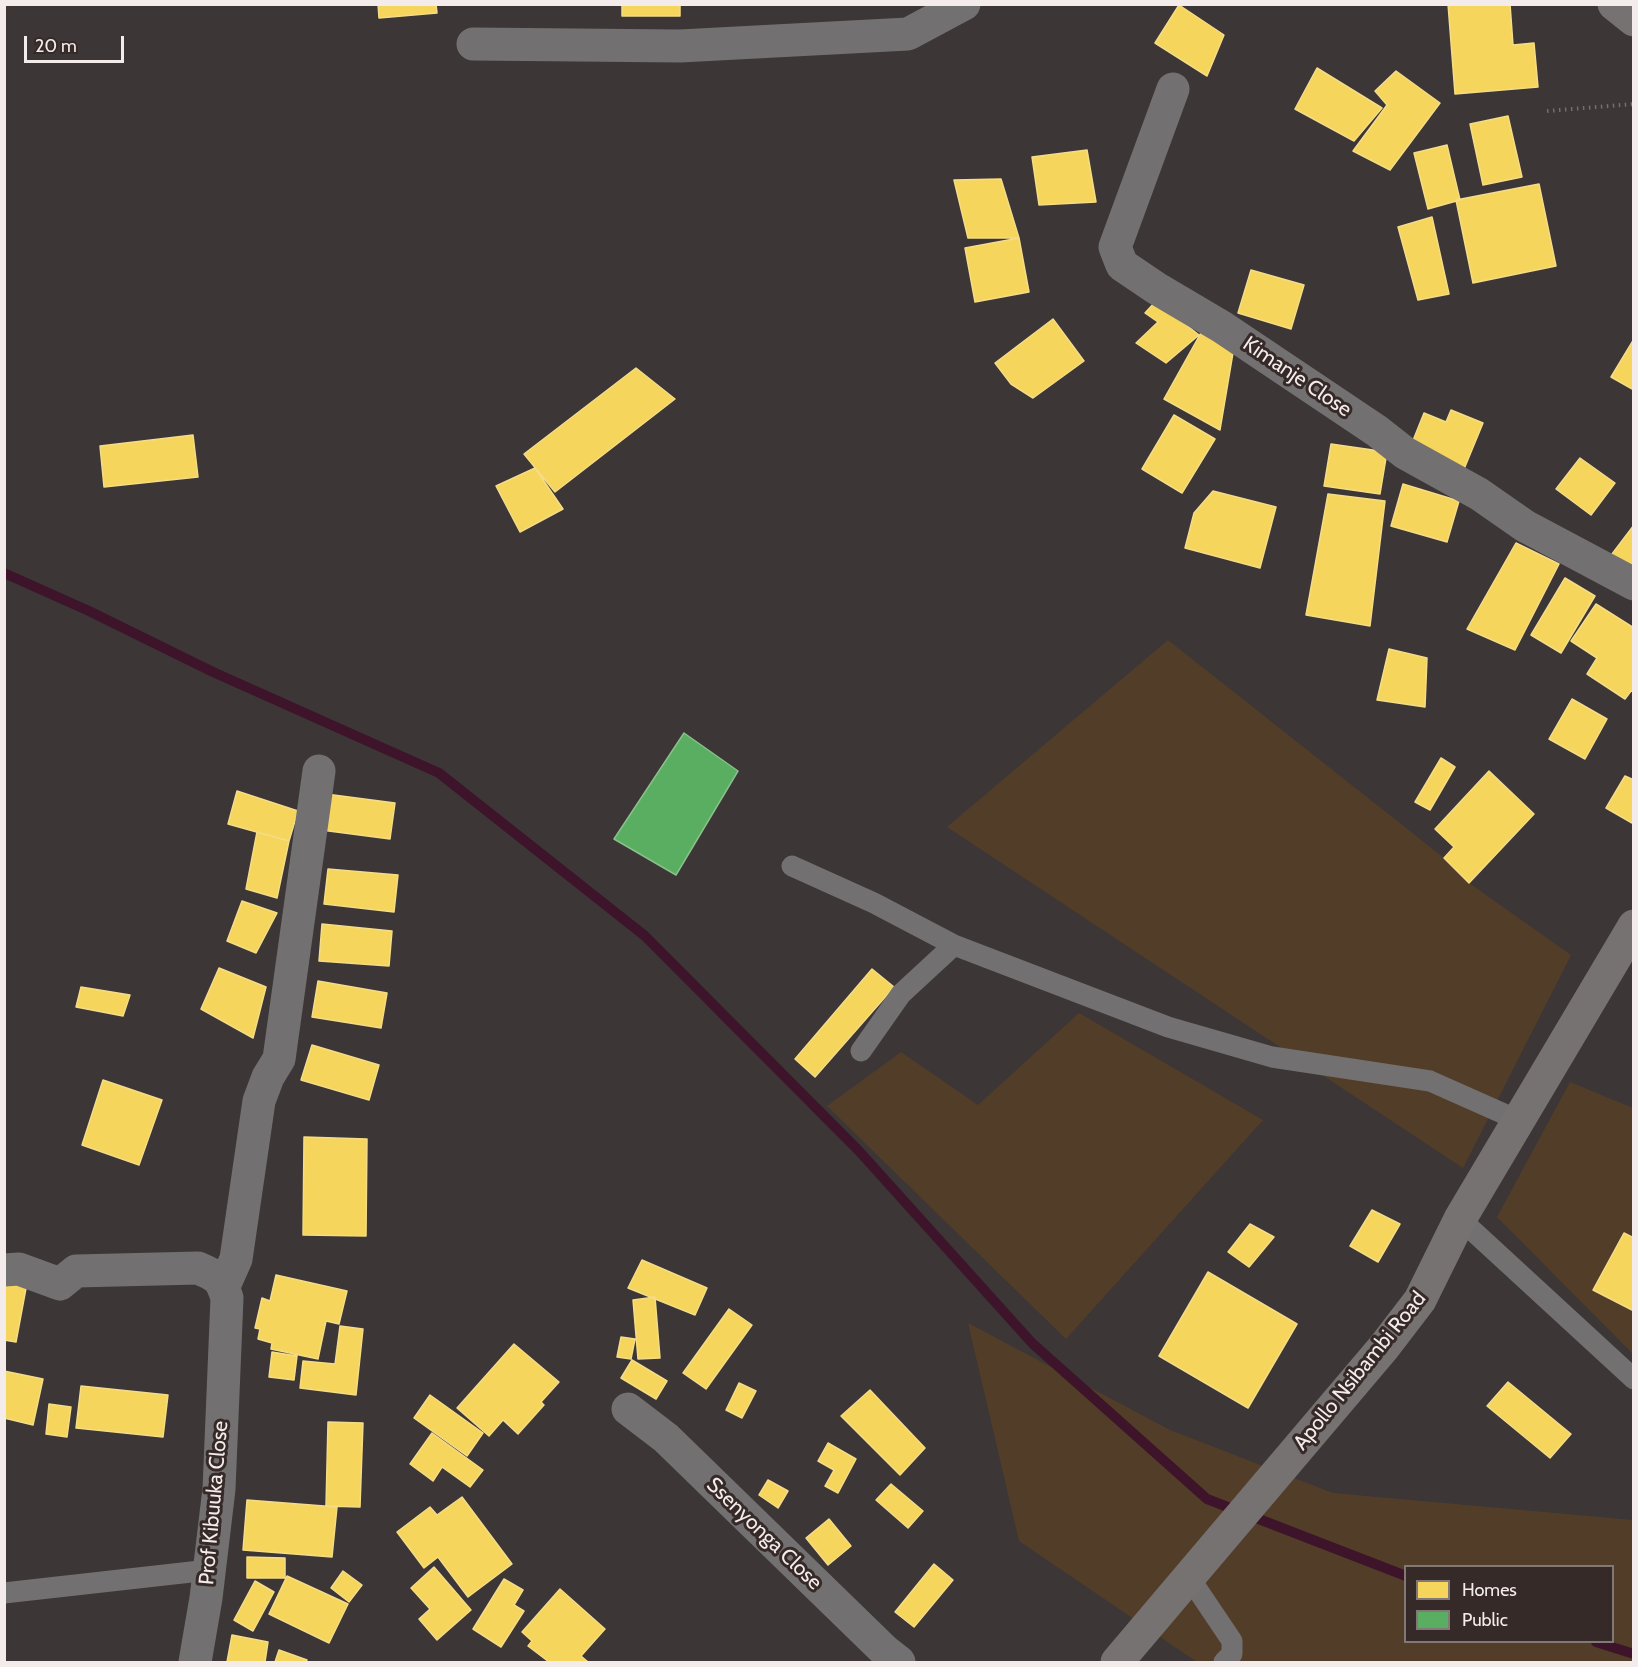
<!DOCTYPE html>
<html>
<head>
<meta charset="utf-8">
<style>
  body { margin:0 }
  #map { position:relative; width:1638px; height:1667px; overflow:hidden; background:#3c3636; font-family:Cabin,sans-serif }
  canvas { display:block }
  .frame { position:absolute; inset:0; border:6px solid #f4eceb; pointer-events:none }
  .legend { position:absolute; left:1404px; top:1565px; width:210px; height:78px; box-sizing:border-box; background:#362a28; border:2px solid #827876; margin:0; padding:8px 10px; list-style:none; font-size:18px; color:#f4eceb }
  .legend li { display:flex; align-items:center; gap:12px; height:30px }
  .legend b { width:30px; border:2px solid #827876 }
  .scale { position:absolute; left:24px; top:36px; width:100px; height:27px; box-sizing:border-box; border:3px solid #f4eceb; border-top:0; padding-left:8px; font-size:18px; line-height:21px; white-space:nowrap; color:#f4eceb; -webkit-text-stroke:4px #362a28; paint-order:stroke }
</style>
</head>
<body>
<div id="map">
<canvas width="1638" height="1667"></canvas>
<div class="frame"></div>
<ul class="legend">
<li><b style="height:16px;background:#f6d55c"></b>Homes</li>
<li><b style="height:16px;background:#5aae61"></b>Public</li>
</ul>
<div class="scale">20 m</div>
</div>
<script>
const context = document.querySelector('canvas').getContext('2d');
context.lineJoin = 'round';
function paint(path, color) { context.fillStyle = color; context.fill(path, 'evenodd'); }
function stroke(path, color, width, dash) { context.strokeStyle = color; context.lineWidth = width; context.lineCap = dash ? 'butt' : 'round'; context.setLineDash(dash || []); context.stroke(path); }
function write(font, color, halo, rows, align = 'center') {
  context.font = font + ' Cabin,sans-serif'; context.lineWidth = 6; context.setLineDash([]); context.textBaseline = 'middle'; context.strokeStyle = halo; context.fillStyle = color; for (const [text, x, y, turn = 0] of rows) {
    context.save(); context.translate(x, y); context.rotate((+turn || 0) * Math.PI / 180); context.textAlign = isNaN(turn) ? turn : align; if (halo) context.strokeText(text, 0, 0); context.fillText(text, 0, 0); context.restore();
  }
}
paint(new Path2D(`
  M1168 640 1444 858 1469 883 1571 955 1463 1168 947 827Z
  M1079 1013 1263 1120 1066 1339 827 1106 901 1052 978 1105Z
  M1570 1082 1633 1108V1354L1497 1217Z
  M968 1323 1170 1430 1333 1493 1633 1520V1662H1197L1019 1541ZM1406 1566H1612V1642H1406Z`), '#523e28');
const homes = new Path2D(`
  M378 4H436L437 13 379 18Z
  M622 4H680V16H622Z
  M1448 4H1510L1513 45 1534 43 1538 87 1455 94Z
  M1179 5 1224 35 1207 76 1155 43Z
  M1317 68 1382 108 1354 141 1295 109Z
  M1396 71 1440 103 1390 170 1353 151 1387 105 1375 91Z
  M1508 116 1522 177 1483 185 1470 124Z
  M1447 145 1460 200 1428 209 1414 153Z
  M1087 150 1096 202 1039 205 1032 157Z
  M1001 179 1019 238H968L954 180Z
  M1539 184 1556 266 1473 283 1456 200Z
  M1432 217 1449 294 1418 300 1398 227Z
  M1019 238 1029 292 975 302 965 248Z
  M1251 270 1304 285 1291 329 1238 313Z
  M1156 301 1199 335 1166 363 1136 343 1158 322 1145 313Z
  M1053 319 1084 361 1033 398 1011 384 995 363Z
  M1202 331 1234 347 1220 430 1164 399Z
  M1634 339V390L1611 377Z
  M636 368 675 399 555 492 524 454Z
  M1451 410 1483 423 1462 474 1408 453 1424 413 1446 422Z
  M1174 415 1215 439 1182 493 1142 469Z
  M193 435 198 477 104 487 100 446Z
  M1331 444 1387 452 1380 494 1324 486Z
  M1580 458 1615 483 1591 515 1556 489Z
  M535 468 563 509 520 532 496 486Z
  M1403 484 1459 501 1447 542 1391 526Z
  M1213 491 1276 507 1260 568 1185 548 1194 513Z
  M1328 494 1385 501 1370 626 1306 615Z
  M1634 525V561L1629 567 1612 554Z
  M1516 543 1559 564 1515 650 1467 629Z
  M1565 578 1595 596 1561 653 1531 635Z
  M1596 604 1634 628V692L1631 691 1625 699 1587 674 1597 658 1571 641Z
  M1389 649 1427 658 1425 707 1377 700Z
  M1572 699 1607 719 1585 759 1549 739Z
  M1441 758 1455 767 1430 810 1415 802Z
  M1489 771 1534 814 1469 883 1444 858 1454 847 1435 829Z
  M1625 776 1634 780V820L1632 823 1606 808Z
  M237 791 298 811 289 841 228 824Z
  M326 794 395 803 390 839 321 830Z
  M257 832 289 841 277 898 246 889Z
  M328 869 398 875 394 912 324 904Z
  M242 901 277 913 256 953 227 941Z
  M322 924 392 931 389 966 319 961Z
  M219 968 266 987 253 1038 201 1009Z
  M872 969 894 987 815 1077 795 1059Z
  M318 981 387 993 381 1028 312 1017Z
  M81 987 130 995 123 1016 76 1007Z
  M312 1045 379 1065 369 1100 301 1080Z
  M103 1080 162 1100 139 1165 82 1145Z
  M304 1137 367 1139 366 1236 303 1235Z
  M1372 1210 1400 1224 1378 1262 1350 1246Z
  M1250 1224 1274 1237 1249 1267 1228 1252Z
  M1624 1233 1634 1238V1311L1593 1290Z
  M642 1260 707 1288 695 1315 628 1288Z
  M1208 1272 1297 1324 1248 1408 1159 1356Z
  M276 1275 347 1291 339 1324 326 1321 318 1359 271 1349 272 1343 258 1339 260 1329 255 1328 262 1298 270 1301Z
  M4 1279 27 1283 16 1342 4 1340Z
  M655 1297 660 1358 638 1359 633 1300Z
  M729 1309 752 1325 706 1389 683 1373Z
  M340 1326 363 1329 356 1395 300 1388 303 1361 335 1364Z
  M621 1337 635 1339 631 1359 617 1357Z
  M514 1344 559 1382 541 1402 544 1405 518 1434 503 1420 489 1436 457 1408Z
  M272 1352 297 1356 294 1380 269 1377Z
  M632 1360 667 1381 656 1399 621 1378Z
  M4 1371 43 1379 33 1425 4 1418Z
  M1508 1382 1571 1434 1550 1458 1487 1406Z
  M739 1383 756 1391 742 1418 726 1410Z
  M81 1386 168 1395 163 1437 76 1428Z
  M870 1390 925 1448 900 1475 841 1416Z
  M430 1395 483 1433 467 1456 414 1418Z
  M49 1404 71 1407 67 1437 46 1434Z
  M328 1422 363 1423 360 1507 326 1506Z
  M432 1433 483 1470 470 1487 442 1467 433 1481 410 1464Z
  M828 1443 856 1459 838 1493 825 1486 834 1470 818 1461Z
  M768 1480 788 1491 778 1508 759 1495Z
  M891 1484 923 1511 908 1528 876 1500Z
  M462 1497 512 1564 468 1597 438 1557 424 1568 397 1532 430 1507 437 1515Z
  M247 1500 337 1507 332 1557 243 1550Z
  M829 1519 851 1546 828 1565 806 1538Z
  M247 1557 285 1558V1578H247Z
  M934 1564 953 1580 914 1627 895 1612Z
  M434 1567 471 1610 437 1640 419 1619 430 1609 411 1588Z
  M343 1571 362 1585 349 1602 331 1588Z
  M287 1576 348 1604 329 1643 269 1614Z
  M504 1579 523 1590 514 1605 524 1611 501 1647 473 1629Z
  M255 1581 274 1592 253 1631 234 1620Z
  M560 1589 605 1629 581 1656 588 1662H549L528 1646 532 1641 522 1632Z
  M232 1635 268 1642 265 1662H227Z
  M279 1650 307 1660 306 1662H275Z`);
paint(homes, '#f6d55c');
stroke(homes, '#f5dc87', 1.5);
const public = new Path2D(`
  M684 733 738 771 676 875 614 839Z`);
paint(public, '#5aae61');
stroke(public, '#88c18a', 1.5);
stroke(new Path2D(`
  M4 573 89 611 213 672 439 773 645 936 859 1151 1032 1343 1207 1499 1406 1576
  M1596 1642 1634 1654`), '#3e142b', 10);
stroke(new Path2D(`
  M1547 111 1634 104`), '#737070', 4, [1.5, 4.5]);
stroke(new Path2D(`
  M792 866 874 903 954 945 1168 1027 1272 1057 1430 1081 1520 1121
  M861 1051 901 994 954 945
  M1460 1219 1634 1379
  M1189 1577 1232 1641V1654L1224 1662
  M4 1593 209 1570`), '#737071', 21);
stroke(new Path2D(`
  M473 44 680 46 908 34 964 4
  M1173 89 1115 247 1122 265 1156 288 1222 327 1377 431 1405 453 1479 494 1525 526 1634 584
  M4 1270 19 1269 60 1284 76 1271 198 1268C217 1276 221 1278 227 1298L219 1489 206 1598 195 1662
  M224 1286 236 1259 259 1101 268 1077 279 1059 319 771
  M628 1409 666 1438 885 1651 899 1662`), '#737071', 33);
stroke(new Path2D(`
  M1614 4 1634 20
  M1117 1662 1384 1347 1420 1300 1460 1219 1634 926`), '#777272', 33);
write('21px', '#f4eceb', '#362a28', [
  ["Kimanje Close",1297,377,34],
  ["Apollo Nsibambi Road",1360,1371,-51],
  ["Prof Kibuuka Close",214,1503,-85],
  ["Ssenyonga Close",764,1534,44]
]);
</script>
</body>
</html>
